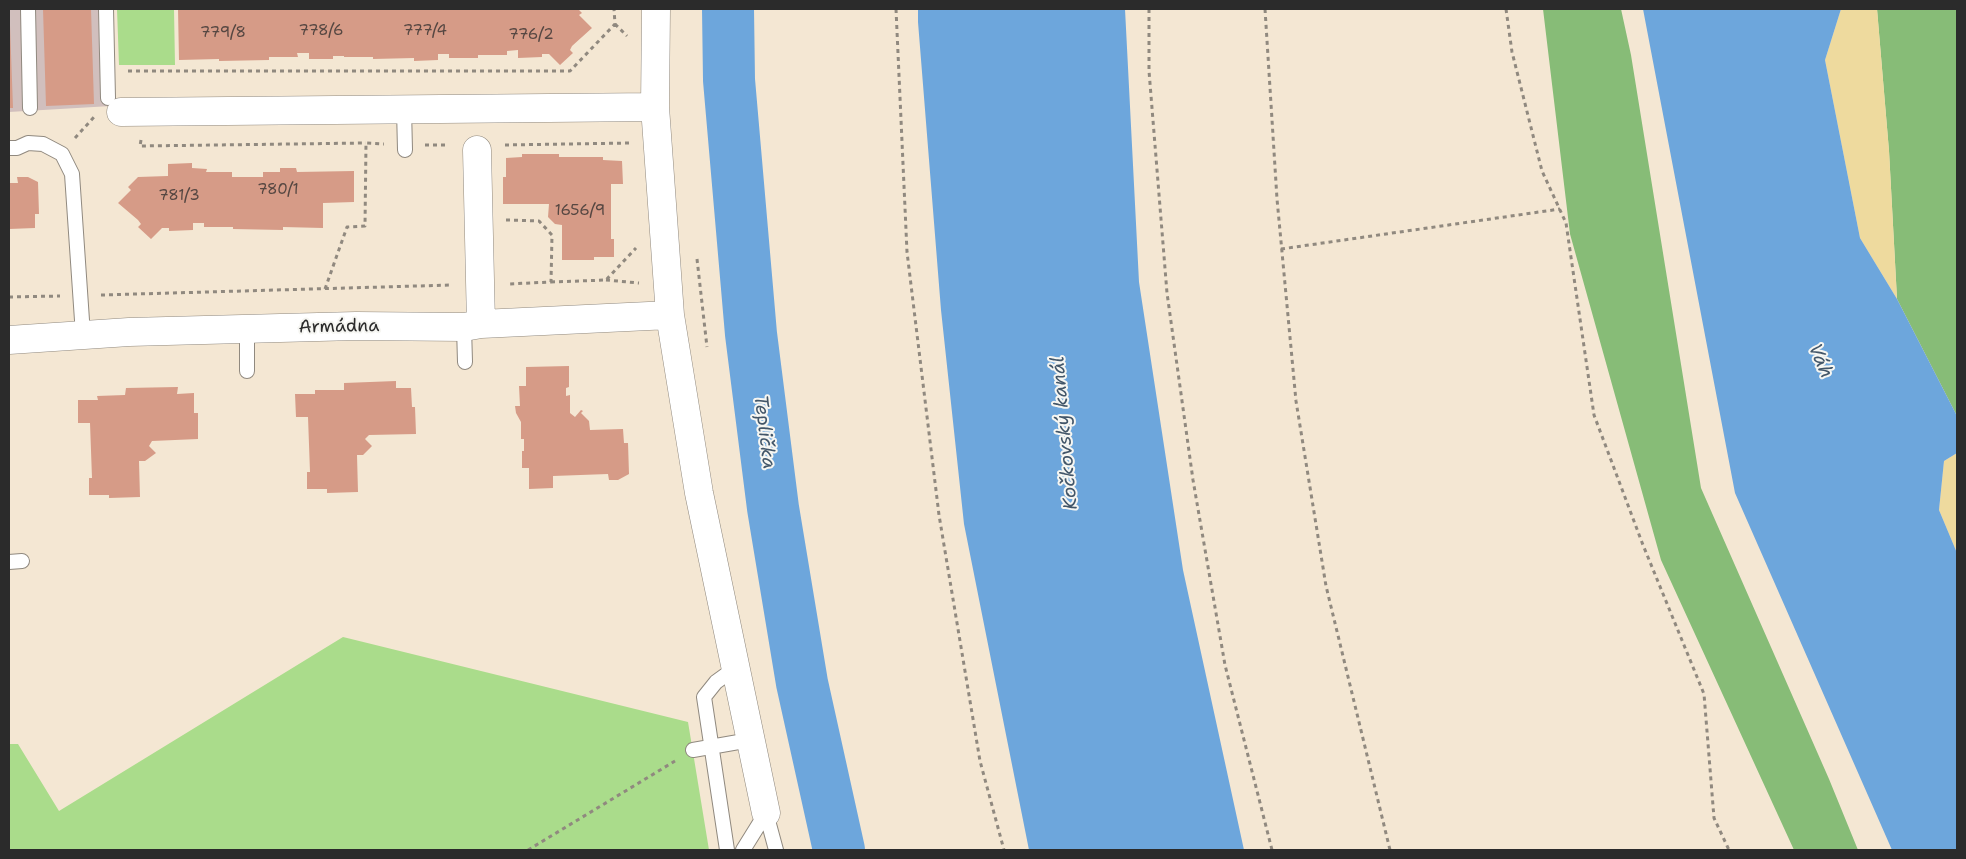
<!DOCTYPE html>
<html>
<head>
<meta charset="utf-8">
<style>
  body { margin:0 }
  #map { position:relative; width:1966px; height:859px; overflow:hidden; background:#f4e7d3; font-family:"Shantell Sans",sans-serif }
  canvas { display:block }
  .frame { position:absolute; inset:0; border:10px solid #2b2b2b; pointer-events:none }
</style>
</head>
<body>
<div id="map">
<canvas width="1966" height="859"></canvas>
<div class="frame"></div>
</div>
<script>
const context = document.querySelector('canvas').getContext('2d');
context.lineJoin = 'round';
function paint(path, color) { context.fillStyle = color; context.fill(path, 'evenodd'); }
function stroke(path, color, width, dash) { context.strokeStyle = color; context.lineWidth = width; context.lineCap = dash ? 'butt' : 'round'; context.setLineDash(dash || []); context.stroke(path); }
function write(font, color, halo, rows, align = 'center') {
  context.font = font + ' "Shantell Sans",sans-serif'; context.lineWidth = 4; context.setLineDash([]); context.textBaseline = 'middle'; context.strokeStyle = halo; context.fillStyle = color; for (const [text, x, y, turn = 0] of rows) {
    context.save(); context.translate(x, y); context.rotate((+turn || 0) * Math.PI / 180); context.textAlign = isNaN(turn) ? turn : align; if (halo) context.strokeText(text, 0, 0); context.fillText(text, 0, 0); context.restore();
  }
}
paint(new Path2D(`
  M9 9H112L111 106 9 112Z`), '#d1bfbd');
paint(new Path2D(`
  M117 9H174L175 65H119Z
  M343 637 688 722 709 850H9V744H18L59 811Z`), '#aadc8b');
paint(new Path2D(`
  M1543 9H1621L1631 55 1701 488 1829 779 1858 850H1794L1661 560 1570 234Z
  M1877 9H1957V416L1897 299 1889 151Z`), '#87bc77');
paint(new Path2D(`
  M1841 9H1877L1889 151 1897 299 1860 238 1825 60Z
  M1957 453V553L1939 510 1944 461Z`), '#eeda9e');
paint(new Path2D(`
  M918 9H1125L1139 282 1183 570 1244 850H1029L964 524 941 310 918 22Z
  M1643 9H1841L1825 60 1860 238 1897 299 1957 416V453L1944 461 1939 510 1957 553V850H1892L1735 493Z`), '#6da6dc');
stroke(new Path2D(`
  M728 9 729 80 751 334 773 508 802 683 839 850`), '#6da6dc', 52);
paint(new Path2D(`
  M43 9H91L94 104 46 106Z
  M178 9H578L582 13 579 15 592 28 572 46 570 50 573 53 560 65 549 54H542V57L518 58V50L507 51V55H478V58H449V54H438V60L414 61V58L373 59V57H344V56H333V59H309V53H297L298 57H269V60L219 61V59L179 60Z
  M10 25 13 108H9V26Z
  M522 154H559V157H603V160L622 161 623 184H611V239H614V257H594V260H562V225L555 224 548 217 549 204H503V177H506V158L522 157Z
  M192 163V168L207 169 206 172H232V177H263V172H280V168H296L297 172 354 171V202L323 203V228L283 227V230L233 229V227H204V223H193V230L169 231V228H162L151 239 138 227 141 224 138 220 118 203 131 190 128 187 138 177 168 176V164Z
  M17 177H28L38 182 39 214H35V228L9 229V183H18Z
  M569 366V387L566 388V396L570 395V413L575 417 581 410 583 411 581 413 589 421 590 430 623 429 624 443H628L629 474 618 480H609L608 474 553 476V488L529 489V468H522V451H524V439H521V422L516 413 515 406H520L519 386H526V367Z
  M396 381V388H411L412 407H415L416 434 369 435 365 439 372 446 363 455H357L358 492 327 493V489H307V472H310L308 417H296L295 394H315V390H344V383Z
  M178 387 177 394 194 393V413H198V439L152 441 149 446 156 453 145 461H139L140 497 109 498V495H89V478H92L90 423H78V400H98L97 396 125 395 126 388Z`), '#d69b87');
const service = new Path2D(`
  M28 9 30 108
  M106 9 108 98
  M404 109 405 150
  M9 148H17L28 143 43 144 62 154 72 174 83 335
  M464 327 465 362
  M247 371V329
  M9 562 22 561
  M693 750 750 740
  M766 813 776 850
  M727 850 704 697 716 682 734 669
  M743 850 766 813`);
const minor = new Path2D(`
  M656 9 655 107 670 315 699 493 766 813
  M121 112 655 107
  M477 150 481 324
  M9 340 129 332 356 326 464 327 481 324 670 315`);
stroke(service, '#90897f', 16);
stroke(minor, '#90897f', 29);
stroke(new Path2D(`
  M896 9 907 252 939 515 980 761 1004 850
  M1149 9V71L1167 293 1193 480 1225 665 1272 850
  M1265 9 1277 199 1296 401 1326 586 1390 850
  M1506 9 1512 52 1542 171 1566 223 1594 415 1643 545 1704 694 1714 818 1729 850
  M615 24 627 36
  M128 71H570L615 24 614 9
  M75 138 94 117
  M141 140 140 146 366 143
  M425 145H449
  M505 145 629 143
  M506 220 539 221 552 235 551 282 509 284
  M1281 249 1560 209
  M697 259 707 347
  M606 280 639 283
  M551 282 606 280 636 248
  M325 289 347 227 365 226 366 143 384 144
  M101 295 452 285
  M9 297 60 296
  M528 850 675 761`), '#90897f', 3, [4, 4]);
stroke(service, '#fff', 14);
stroke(minor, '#fff', 28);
write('15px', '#564742', null, [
  ["778/6",321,31],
  ["777/4",425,31],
  ["779/8",223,33],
  ["776/2",531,35],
  ["780/1",278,190],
  ["781/3",179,196],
  ["1656/9",580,211]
]);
write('18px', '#2b2b2b', '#f6f6f2', [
  ["Armádna",339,327,-1]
]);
write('italic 19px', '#425669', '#f6f6f2', [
  ["Váh",1820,361,67],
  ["Teplička",764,432,83],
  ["Kočkovský kanál",1065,433,-95]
]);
</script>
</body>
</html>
